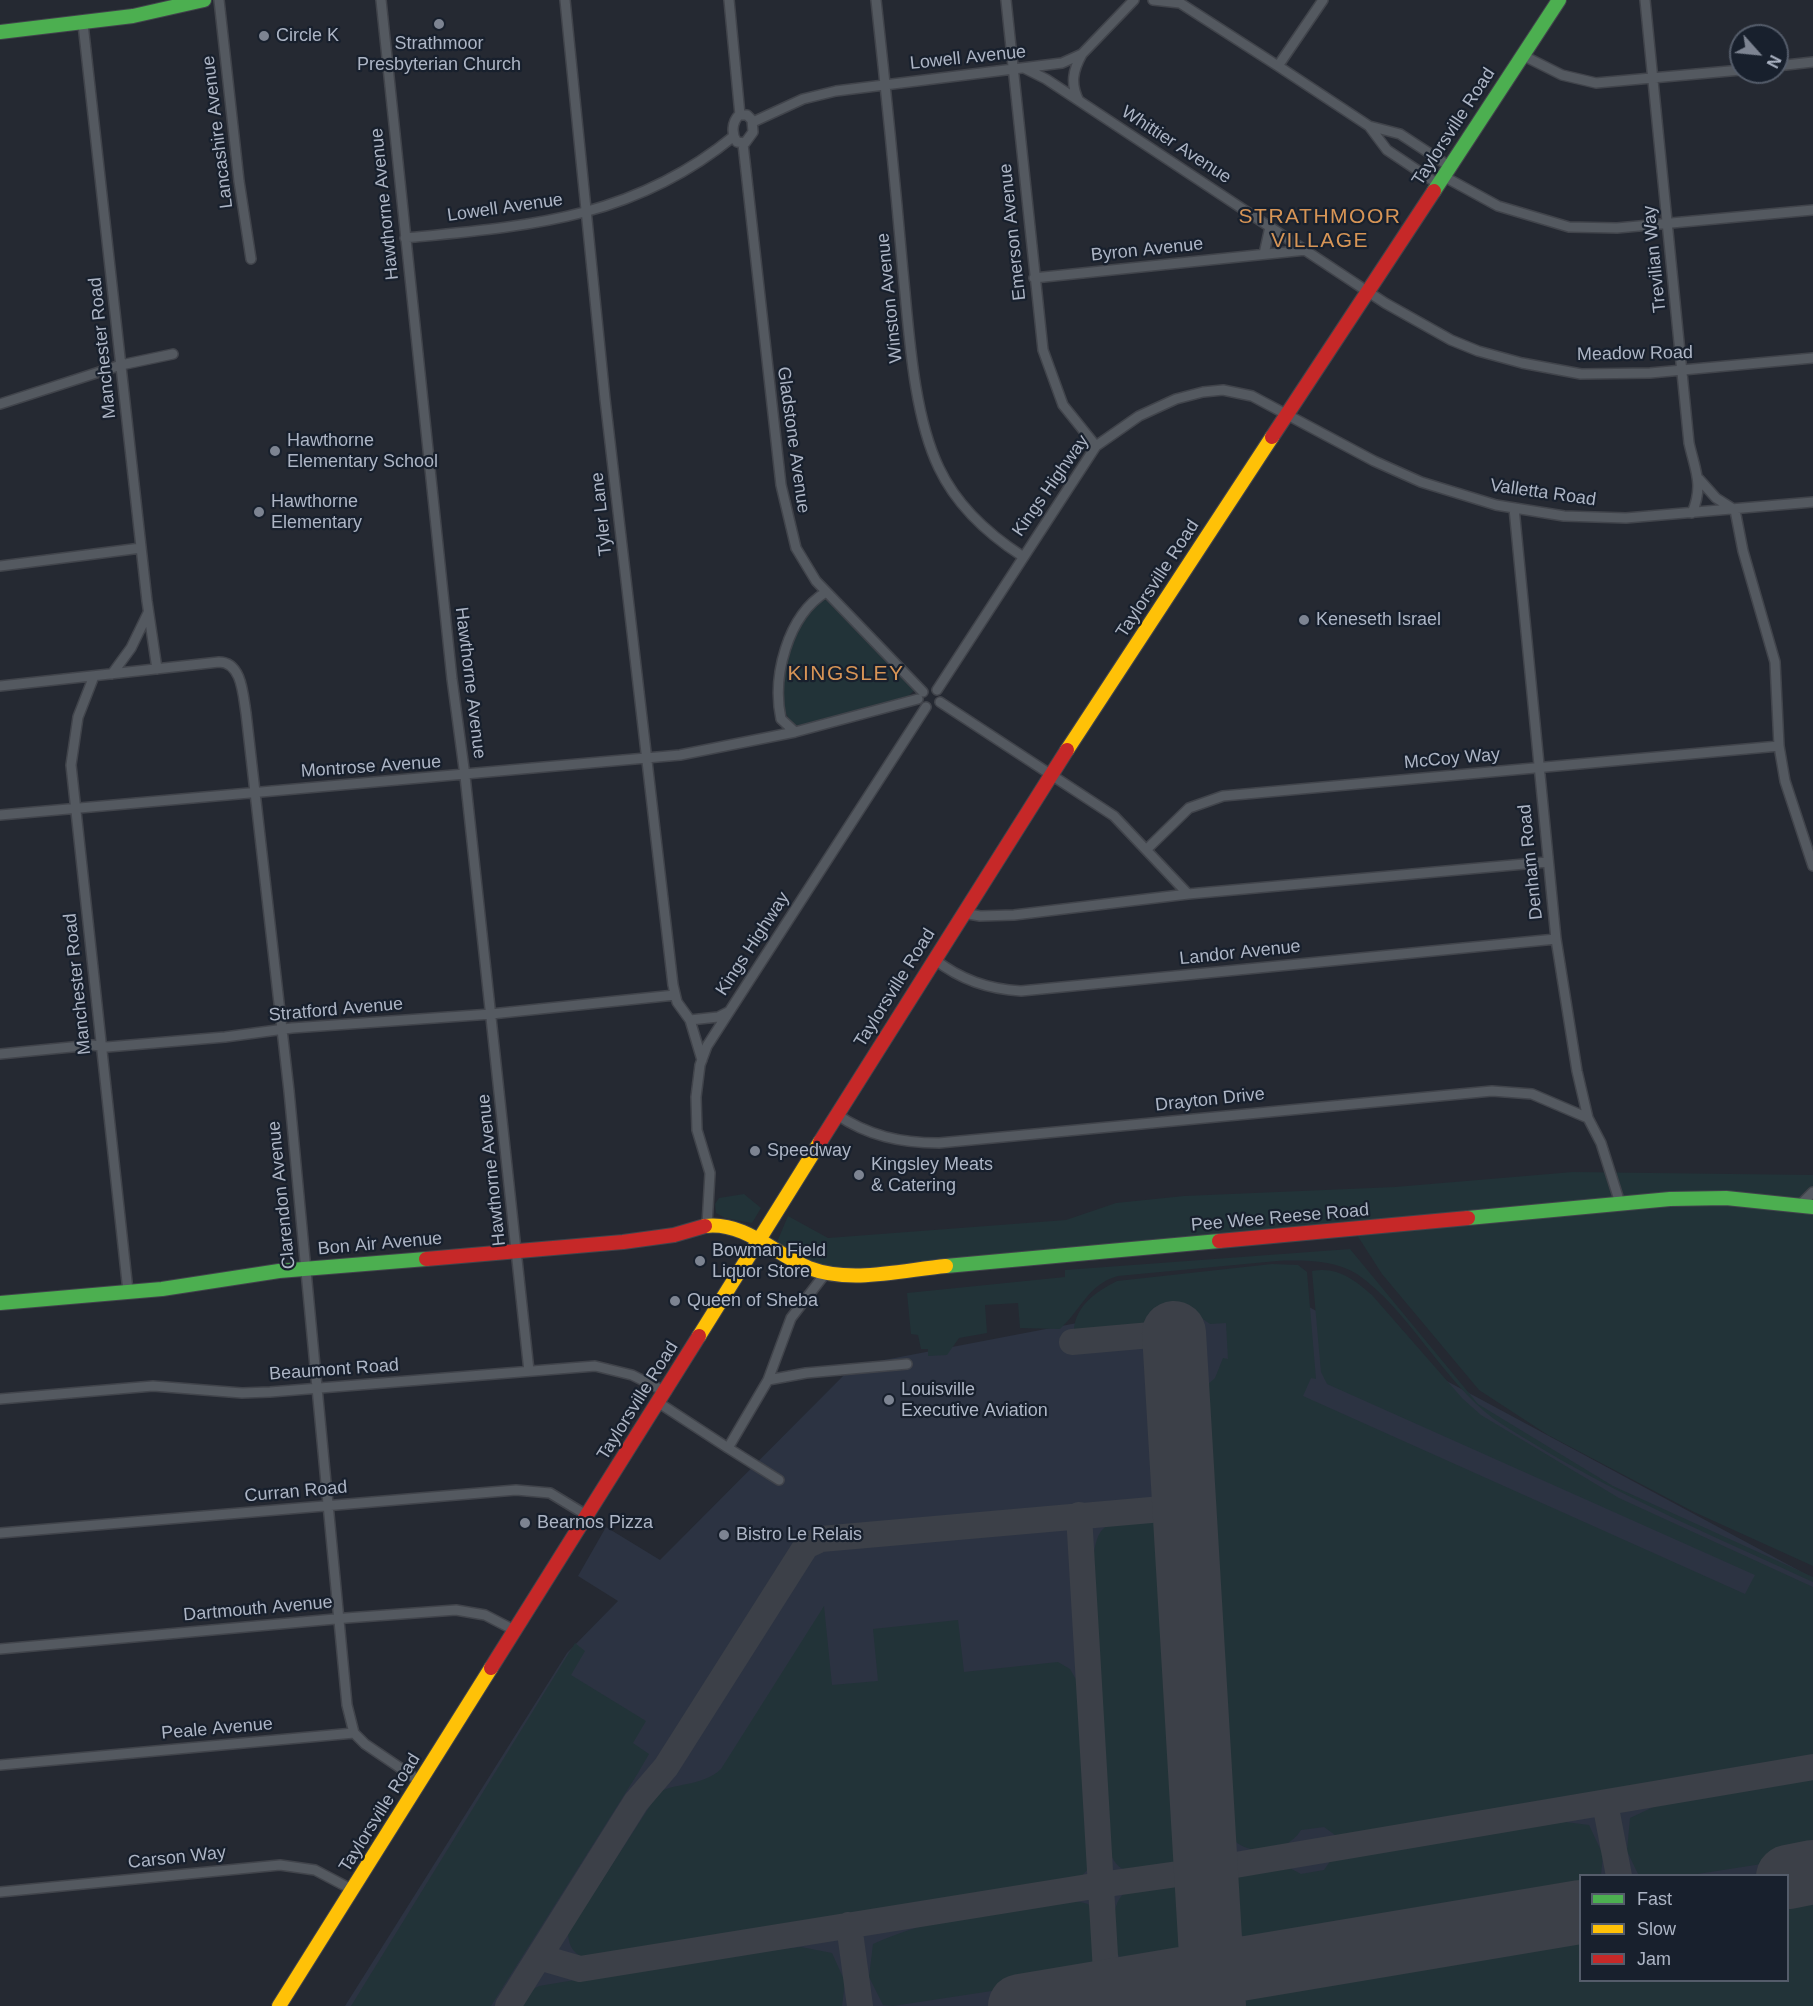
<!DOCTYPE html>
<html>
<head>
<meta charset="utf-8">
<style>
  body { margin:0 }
  #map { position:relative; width:1813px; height:2006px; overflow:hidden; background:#252932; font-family:Helvetica,sans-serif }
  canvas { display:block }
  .legend { position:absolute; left:1579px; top:1874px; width:210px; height:108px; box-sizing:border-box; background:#18202d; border:2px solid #545c6a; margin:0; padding:8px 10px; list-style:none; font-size:18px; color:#adb5c5 }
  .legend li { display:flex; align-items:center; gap:12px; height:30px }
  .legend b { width:30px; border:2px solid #545c6a }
  .north { position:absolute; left:1729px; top:24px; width:60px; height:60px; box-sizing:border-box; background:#18202d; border:2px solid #545c6a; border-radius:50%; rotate:117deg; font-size:16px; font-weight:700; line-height:24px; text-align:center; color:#adb5c5 }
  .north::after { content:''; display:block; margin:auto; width:21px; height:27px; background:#7d8492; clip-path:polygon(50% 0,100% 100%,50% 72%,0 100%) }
</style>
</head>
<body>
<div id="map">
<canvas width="1813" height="2006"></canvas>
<ul class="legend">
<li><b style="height:8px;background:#4caf50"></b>Fast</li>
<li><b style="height:8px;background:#ffc107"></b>Slow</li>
<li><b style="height:8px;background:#c62828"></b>Jam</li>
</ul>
<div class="north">N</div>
</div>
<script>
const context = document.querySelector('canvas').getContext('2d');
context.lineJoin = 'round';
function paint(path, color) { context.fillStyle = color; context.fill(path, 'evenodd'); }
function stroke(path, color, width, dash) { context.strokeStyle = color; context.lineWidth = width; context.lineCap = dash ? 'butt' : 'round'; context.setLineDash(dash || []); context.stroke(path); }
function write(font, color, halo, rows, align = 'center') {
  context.font = font + ' Helvetica,sans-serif'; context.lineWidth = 4.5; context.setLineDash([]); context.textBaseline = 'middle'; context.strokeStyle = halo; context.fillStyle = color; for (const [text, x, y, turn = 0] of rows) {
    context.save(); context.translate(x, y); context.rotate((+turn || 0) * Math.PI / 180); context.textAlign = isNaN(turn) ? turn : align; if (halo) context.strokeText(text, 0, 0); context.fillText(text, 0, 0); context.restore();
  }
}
paint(new Path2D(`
  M1270 1286 1813 1578V2006H345L567 1653 618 1601 578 1576 606 1527 660 1560 853 1366ZM1580 1876H1788V1980H1580Z`), '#2c3342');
paint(new Path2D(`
  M826 600 914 690 908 697 799 726C761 712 796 606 826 600Z
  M1573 1172 1813 1175V1566L1694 1512 1548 1435 1479 1390 1382 1274 1348 1221 897 1267 817 1269 777 1242 788 1216 828 1238 1066 1220 1116 1203 1184 1196 1395 1187Z
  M744 1194 761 1208 752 1223 725 1218 716 1213 715 1204 719 1198Z
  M1350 1249 1478 1404 1613 1486 1813 1577V1582C1722 1540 1630 1501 1544 1450 1528 1440 1510 1430 1494 1419 1443 1381 1408 1309 1357 1274 1335 1260 1302 1260 1277 1261L1118 1276C1088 1284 1081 1310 1060 1329L1020 1328 1018 1303 985 1305 987 1333 959 1338 947 1355 928 1356V1349H921L918 1335 911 1334 907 1293 1065 1277V1270Z
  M1272 1264 1298 1265 1307 1272 1316 1379 1311 1378 1303 1396 1745 1594 1755 1575 1327 1384 1321 1372 1312 1271C1337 1266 1355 1280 1372 1295L1462 1398 1481 1415 1619 1498 1813 1587V1759L1359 1834 1335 1835 1324 1827 1301 1830C1284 1858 1234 1858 1223 1824L1197 1394 1215 1378 1223 1358 1228 1359 1226 1323 1210 1324 1197 1315 1176 1311 1163 1313 1144 1327 1079 1332 1074 1330C1075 1306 1097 1291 1117 1281Z
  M1139 1519C1158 1521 1165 1527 1173 1545L1191 1828C1190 1839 1187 1851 1179 1859 1169 1869 1136 1874 1123 1869 1117 1866 1114 1861 1111 1855L1093 1561C1097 1525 1104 1522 1139 1519Z
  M824 1606 832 1685 878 1681 873 1629 958 1620 964 1672 1058 1662 1070 1669 1078 1683 1090 1867 1078 1880 1067 1882 603 1959C583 1960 569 1955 568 1933L659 1792C680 1782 703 1786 721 1769Z
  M575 1643 585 1651 571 1675 646 1721 633 1743 649 1754 638 1773 491 2006H351Z
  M1813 1775V1856L1691 1875 1639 1876 1627 1851 1630 1818 1662 1803Z
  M1557 1821 1589 1825 1603 1855 1601 1875 1580 1876V1895L1265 1946 1264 1941 1240 1935 1229 1918 1227 1898 1228 1890 1240 1873 1250 1868 1282 1864 1301 1874 1324 1870 1333 1857 1341 1854 1474 1831Z
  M1168 1883C1175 1886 1183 1888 1188 1894 1196 1903 1198 1927 1193 1938 1186 1956 1152 1970 1134 1967 1126 1966 1121 1959 1117 1953 1112 1945 1113 1935 1113 1926 1115 1885 1133 1887 1168 1883Z
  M1813 1889V2006H1238L1247 1992 1267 1985V1979L1580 1927V1980H1788V1893Z
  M1069 1899 1088 1904C1094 1914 1098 1955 1092 1966 1089 1972 1083 1975 1077 1978L893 2006 883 2005 869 1977 873 1944C935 1916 1003 1909 1069 1899Z
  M801 1947 832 1953 845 1982 842 2006H523L531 1990 539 1986 719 1956Z`), '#223338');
stroke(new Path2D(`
  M1072 1342 1174 1333
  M1079 1515 1108 2006
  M1605 1803 1619 1876
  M849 1925 860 2006
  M539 1957 580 1969 1100 1885 1206 1870 1813 1767
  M508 2006 636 1802 666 1767 806 1546 821 1539 1185 1507`), '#3c4048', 26);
stroke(new Path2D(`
  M1174 1333 1214 2006
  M1788 1877 1813 1872
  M1020 2006 1580 1912`), '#3c4048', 64);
const street = new Path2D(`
  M219 0 239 181 251 259
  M381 0 452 679 465 776 529 1371
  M565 0 605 399 673 985 677 1002 690 1020 702 1060
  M729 0 740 115
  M876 0C886 90 895 181 903 272 909 331 913 414 939 468 957 506 988 534 1022 556
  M1006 0 1043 350 1063 405 1096 446
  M1153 0 1180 3 1278 66 1369 126 1387 150 1438 184
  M1645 0 1689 443C1695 470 1704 485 1692 513
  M83 24 147 601 157 669
  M1522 55 1562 75 1596 83 1741 70
  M1278 66 1323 0
  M1777 66 1813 62
  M1024 68 1046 79 1385 303 1451 340 1478 351 1522 363 1581 374 1650 373 1813 358
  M1079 101C1070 84 1073 70 1082 54
  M739 115H747L752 120 753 132 745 143 737 142C731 134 732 122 739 115Z
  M753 122 803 99 836 91 1062 63 1082 54 1134 0
  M1369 126 1400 134 1449 166
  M743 144 781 485 796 548 816 581 923 692
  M1443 176 1498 206 1569 227 1617 228 1813 210
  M405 238C529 226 633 219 734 136
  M1264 254 1270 227
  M1034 278 1306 250
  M0 404 121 365 173 354
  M1699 479 1716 498 1735 510 1743 551 1775 662 1779 746 1785 781 1813 866
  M1514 508 1556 939 1577 1071 1588 1118 1601 1143 1620 1203
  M0 566 141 548
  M112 674 131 648 148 613
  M94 676 78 717 71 765 128 1291
  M0 686 219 662C242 662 243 695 246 713L289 1091 347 1705 354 1733 365 1744 421 1782
  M937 690 1096 446 1139 416 1176 399 1203 392 1223 390 1252 396 1374 461 1421 482 1496 505 1564 516 1626 518 1813 502
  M940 702 1114 816 1188 894
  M795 732 781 719C772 677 787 616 826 592
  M0 815 680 755 795 732 918 699
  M1147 849 1189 808 1223 796 1779 746
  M963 913 980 916 1014 915 1188 894 1547 862
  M934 959C961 980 988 989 1021 991L1556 939
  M690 1020 718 1017 728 1012
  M0 1054 92 1045 107 1047 225 1037 292 1028 491 1014 675 995
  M836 1114C868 1136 901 1143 939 1143L1492 1091 1532 1094 1588 1118
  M1800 1205 1813 1192
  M707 1225 710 1173 697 1130 696 1097 700 1065 707 1046 926 707
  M768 1380 806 1373 907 1364
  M0 1399 153 1386 242 1393 270 1392 595 1366 632 1375 666 1392
  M659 1403 728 1448
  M779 1480 728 1448 768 1380 791 1318 825 1274
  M0 1533 516 1490 550 1493 588 1516
  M0 1649 346 1618 456 1610 485 1615 516 1631
  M0 1765 354 1733
  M0 1892 280 1865 315 1870 353 1890`);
const fast = new Path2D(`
  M0 32 133 16 204 0
  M1434 191 1559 0
  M1468 1218 1670 1199 1726 1198 1813 1207
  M946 1266 1219 1241
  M0 1303 162 1289 279 1271 426 1259`);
const slow = new Path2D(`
  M1067 750 1272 437
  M705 1226C744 1221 775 1254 809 1268 851 1284 903 1270 946 1266
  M699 1336 820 1142
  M279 2006 491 1668`);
const jam = new Path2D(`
  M1272 437 1434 191
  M820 1142 1067 750
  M1219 1241 1468 1218
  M426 1259 623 1242 674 1235 705 1226
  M491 1668 699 1336`);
stroke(street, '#41444b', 12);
stroke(fast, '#41444b', 16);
stroke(slow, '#41444b', 16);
stroke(jam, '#41444b', 16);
stroke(street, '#545960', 9);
stroke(fast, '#4caf50', 14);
stroke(slow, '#ffc107', 14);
stroke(jam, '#c62828', 14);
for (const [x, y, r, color] of [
  [439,24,6,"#7d8492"],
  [264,36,6,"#7d8492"],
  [275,451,6,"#7d8492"],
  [259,512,6,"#7d8492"],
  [1304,620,6,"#7d8492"],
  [755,1151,6,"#7d8492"],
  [859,1175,6,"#7d8492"],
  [700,1261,6,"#7d8492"],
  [675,1301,6,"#7d8492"],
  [889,1400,6,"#7d8492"],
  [525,1523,6,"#7d8492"],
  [724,1535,6,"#7d8492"]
]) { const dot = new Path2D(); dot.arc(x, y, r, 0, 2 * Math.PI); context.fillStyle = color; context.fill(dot); stroke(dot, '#18202d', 2); }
write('18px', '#adb5c5', '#18202d', [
  ["Circle K",276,36],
  ["Strathmoor",439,44,"center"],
  ["Presbyterian Church",439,65,"center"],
  ["Hawthorne",287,441],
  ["Elementary School",287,462],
  ["Hawthorne",271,502],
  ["Elementary",271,523],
  ["Keneseth Israel",1316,620],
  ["Speedway",767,1151],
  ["Kingsley Meats",871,1165],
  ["& Catering",871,1186],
  ["Bowman Field",712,1251],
  ["Liquor Store",712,1272],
  ["Queen of Sheba",687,1301],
  ["Louisville",901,1390],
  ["Executive Aviation",901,1411],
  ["Bearnos Pizza",537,1523],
  ["Bistro Le Relais",736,1535]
], 'left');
write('18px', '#adb5c5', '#18202d', [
  ["Lowell Avenue",968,58,-6],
  ["Taylorsville Road",1454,127,-57],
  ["Lancashire Avenue",218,132,-97],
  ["Whittier Avenue",1176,145,33],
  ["Hawthorne Avenue",385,204,-96],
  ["Lowell Avenue",505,208,-8],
  ["Emerson Avenue",1013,232,-96],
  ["Byron Avenue",1147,250,-6],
  ["Trevilian Way",1655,259,-96],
  ["Winston Avenue",890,298,-96],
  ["Manchester Road",103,348,-96],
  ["Meadow Road",1635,354,-1],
  ["Gladstone Avenue",793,440,82],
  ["Kings Highway",1051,486,-55],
  ["Valletta Road",1543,493,8],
  ["Tyler Lane",602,514,-96],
  ["Taylorsville Road",1158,579,-57],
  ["Hawthorne Avenue",470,683,83],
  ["McCoy Way",1452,759,-5],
  ["Montrose Avenue",371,767,-4],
  ["Denham Road",1531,862,-96],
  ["Kings Highway",753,944,-57],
  ["Landor Avenue",1240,953,-6],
  ["Manchester Road",78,984,-96],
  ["Taylorsville Road",895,988,-58],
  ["Stratford Avenue",336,1010,-5],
  ["Drayton Drive",1210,1100,-6],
  ["Hawthorne Avenue",492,1170,-96],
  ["Clarendon Avenue",282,1195,-96],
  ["Pee Wee Reese Road",1280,1218,-5],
  ["Bon Air Avenue",380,1244,-5],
  ["Beaumont Road",334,1370,-4],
  ["Taylorsville Road",638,1401,-58],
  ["Curran Road",296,1492,-5],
  ["Dartmouth Avenue",258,1609,-5],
  ["Peale Avenue",217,1729,-5],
  ["Taylorsville Road",380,1813,-58],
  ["Carson Way",177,1858,-6]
]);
context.letterSpacing = '1.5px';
write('21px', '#d79556', '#18202d', [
  ["STRATHMOOR",1320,217],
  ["VILLAGE",1320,241],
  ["KINGSLEY",846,674]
]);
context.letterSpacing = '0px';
</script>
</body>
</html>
